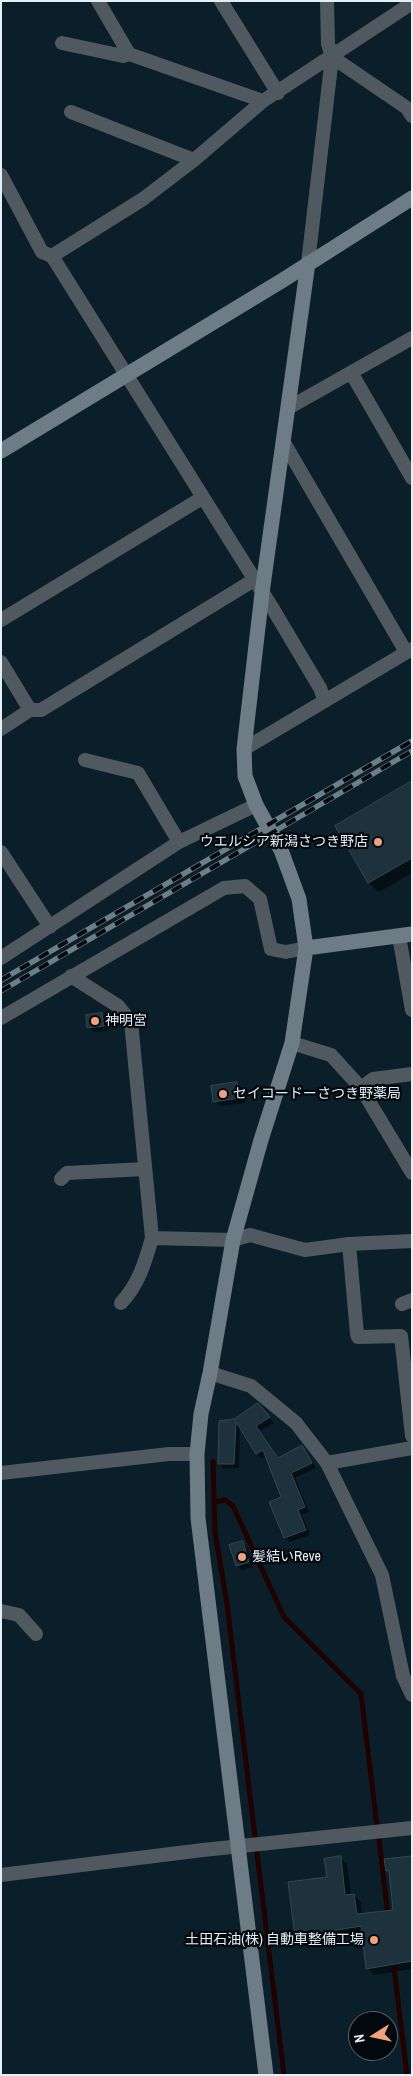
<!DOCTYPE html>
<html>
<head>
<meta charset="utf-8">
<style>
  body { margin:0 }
  #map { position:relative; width:413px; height:2076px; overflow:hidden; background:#0a1f29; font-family:"Archivo Narrow",sans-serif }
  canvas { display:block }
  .frame { position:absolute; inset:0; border:2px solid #e3eff6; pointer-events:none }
  .north { position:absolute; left:348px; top:2011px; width:50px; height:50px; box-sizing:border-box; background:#02080c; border:1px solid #5c646a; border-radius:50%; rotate:260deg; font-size:14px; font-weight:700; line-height:20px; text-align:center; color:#e3eff6 }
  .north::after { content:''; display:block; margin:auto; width:18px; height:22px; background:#f1a17c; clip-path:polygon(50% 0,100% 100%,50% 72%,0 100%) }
</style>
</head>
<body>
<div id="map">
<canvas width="413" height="2076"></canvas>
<div class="frame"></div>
<div class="north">N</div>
</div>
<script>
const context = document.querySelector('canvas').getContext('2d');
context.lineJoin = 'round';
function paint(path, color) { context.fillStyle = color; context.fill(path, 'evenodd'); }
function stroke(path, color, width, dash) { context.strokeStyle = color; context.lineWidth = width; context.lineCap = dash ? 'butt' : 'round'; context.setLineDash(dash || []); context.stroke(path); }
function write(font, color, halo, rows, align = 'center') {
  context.font = font + ' "Archivo Narrow","Noto Sans JP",sans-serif'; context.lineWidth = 4.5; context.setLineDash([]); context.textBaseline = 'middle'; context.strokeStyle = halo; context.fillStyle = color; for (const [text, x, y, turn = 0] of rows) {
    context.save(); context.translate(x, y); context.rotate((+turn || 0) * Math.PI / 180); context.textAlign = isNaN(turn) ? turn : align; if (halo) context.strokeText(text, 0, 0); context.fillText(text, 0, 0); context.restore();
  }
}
paint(new Path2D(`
  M412 782V873L379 892 369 883 337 826Z
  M101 1015 107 1020 108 1031 94 1032 88 1027Z
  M237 1084 242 1089 245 1103 220 1106 215 1101Z
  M263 1410 274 1423 260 1431 279 1459 302 1447 316 1468 295 1478 309 1512 302 1515 310 1535 290 1542 285 1537 283 1497 267 1456 262 1459 257 1454 240 1427 239 1468 224 1469 219 1464 234 1420Z
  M242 1542 248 1548 253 1567 242 1570 237 1565Z
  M412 1857V1969L374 1975 367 1968 363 1933 303 1943 296 1936 340 1858 347 1864 351 1896 354 1895 361 1902 362 1915 395 1911 391 1875 387 1871Z`), '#0007');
stroke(new Path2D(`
  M213 1461 215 1532 227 1604 255 1837
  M214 1502 225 1500 233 1506 284 1617 361 1694 377 1826
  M379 1839 388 1916
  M257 1853 284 2075
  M393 1959 407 2075`), '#1f0200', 5);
const building = new Path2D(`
  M412 781V858L368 883 335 826Z
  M102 1013 104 1026 87 1028 86 1015Z
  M237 1082 240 1098 213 1102 211 1086Z
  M258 1403 270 1417 256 1426 278 1458 302 1445 312 1463 291 1473 305 1507 298 1510 306 1530 284 1538 269 1502 281 1497 263 1450 256 1454 236 1422 234 1464H218L219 1421 234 1419Z
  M243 1541 249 1562 236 1566 229 1545Z
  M341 1856 345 1895 354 1894 357 1914 393 1910 389 1871H386L384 1859 412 1856V1961L366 1969 361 1926 295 1937 288 1882 327 1877 324 1859Z`);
paint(building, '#1e323d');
stroke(building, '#334854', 1);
stroke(new Path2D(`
  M98 1 129 54 263 101
  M221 1 278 93
  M62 43 123 56 129 54
  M332 57 407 108 412 116
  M71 112 194 160
  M1 175 42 252 52 256 273 609 320 688 325 701
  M52 256 143 199 194 160 263 101 412 3
  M308 263 332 57 328 44 327 1
  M352 374 412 478
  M290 407 412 338
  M283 441 406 652
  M1 620 202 498
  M1 662 30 710H41L254 580
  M1 729 30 710
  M244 749 412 649
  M85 760 138 773 179 842
  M1 852 50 927
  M399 936 412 1010
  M1 958 179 842 256 805
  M71 976 118 1006 131 1022 152 1238 233 1240 250 1235 305 1250 349 1244 412 1241
  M1 1018 224 888 245 886 260 899 271 949 286 952 306 948
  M292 1043 331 1055 361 1088 412 1173
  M361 1088 373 1079 412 1074
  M61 1179 67 1173 145 1169
  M349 1244 357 1334 358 1337 401 1336 412 1436
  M121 1303C139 1284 145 1262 152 1238
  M402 1304 412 1300
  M210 1373 251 1386 296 1423 327 1463 382 1575 403 1676 412 1695
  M327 1463 412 1448
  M1 1473 169 1454H197
  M1 1611 19 1615 36 1634
  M1 1875 203 1850 412 1828`), '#50595f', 14);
stroke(new Path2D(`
  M1 451 283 280 412 198
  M306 948 412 934
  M266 2075 198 1518 197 1454 201 1414 210 1373 233 1240 261 1140 292 1043 306 948 299 899 281 850 256 805 245 776 244 749 262 593 308 263`), '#6d7c85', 15);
const rail = new Path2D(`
  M1 980 412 741
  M1 991 412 751`);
stroke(rail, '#6d7e86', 5.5);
stroke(rail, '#02080c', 4, [11]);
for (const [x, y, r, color] of [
  [378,842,5,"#f1a17c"],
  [95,1021,5,"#f1a17c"],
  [223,1094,5,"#f1a17c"],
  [242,1557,5,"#f1a17c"],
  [374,1940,5,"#f1a17c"]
]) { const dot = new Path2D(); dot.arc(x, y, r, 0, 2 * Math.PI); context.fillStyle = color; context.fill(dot); stroke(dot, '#02080c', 2); }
write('14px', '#e3eff6', '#02080c', [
  ["ウエルシア新潟さつき野店",368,842,"right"],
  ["神明宮",105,1021],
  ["セイコードーさつき野薬局",233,1094],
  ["髪結いReve",252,1557],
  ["土田石油(株) 自動車整備工場",364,1940,"right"]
], 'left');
</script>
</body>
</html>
